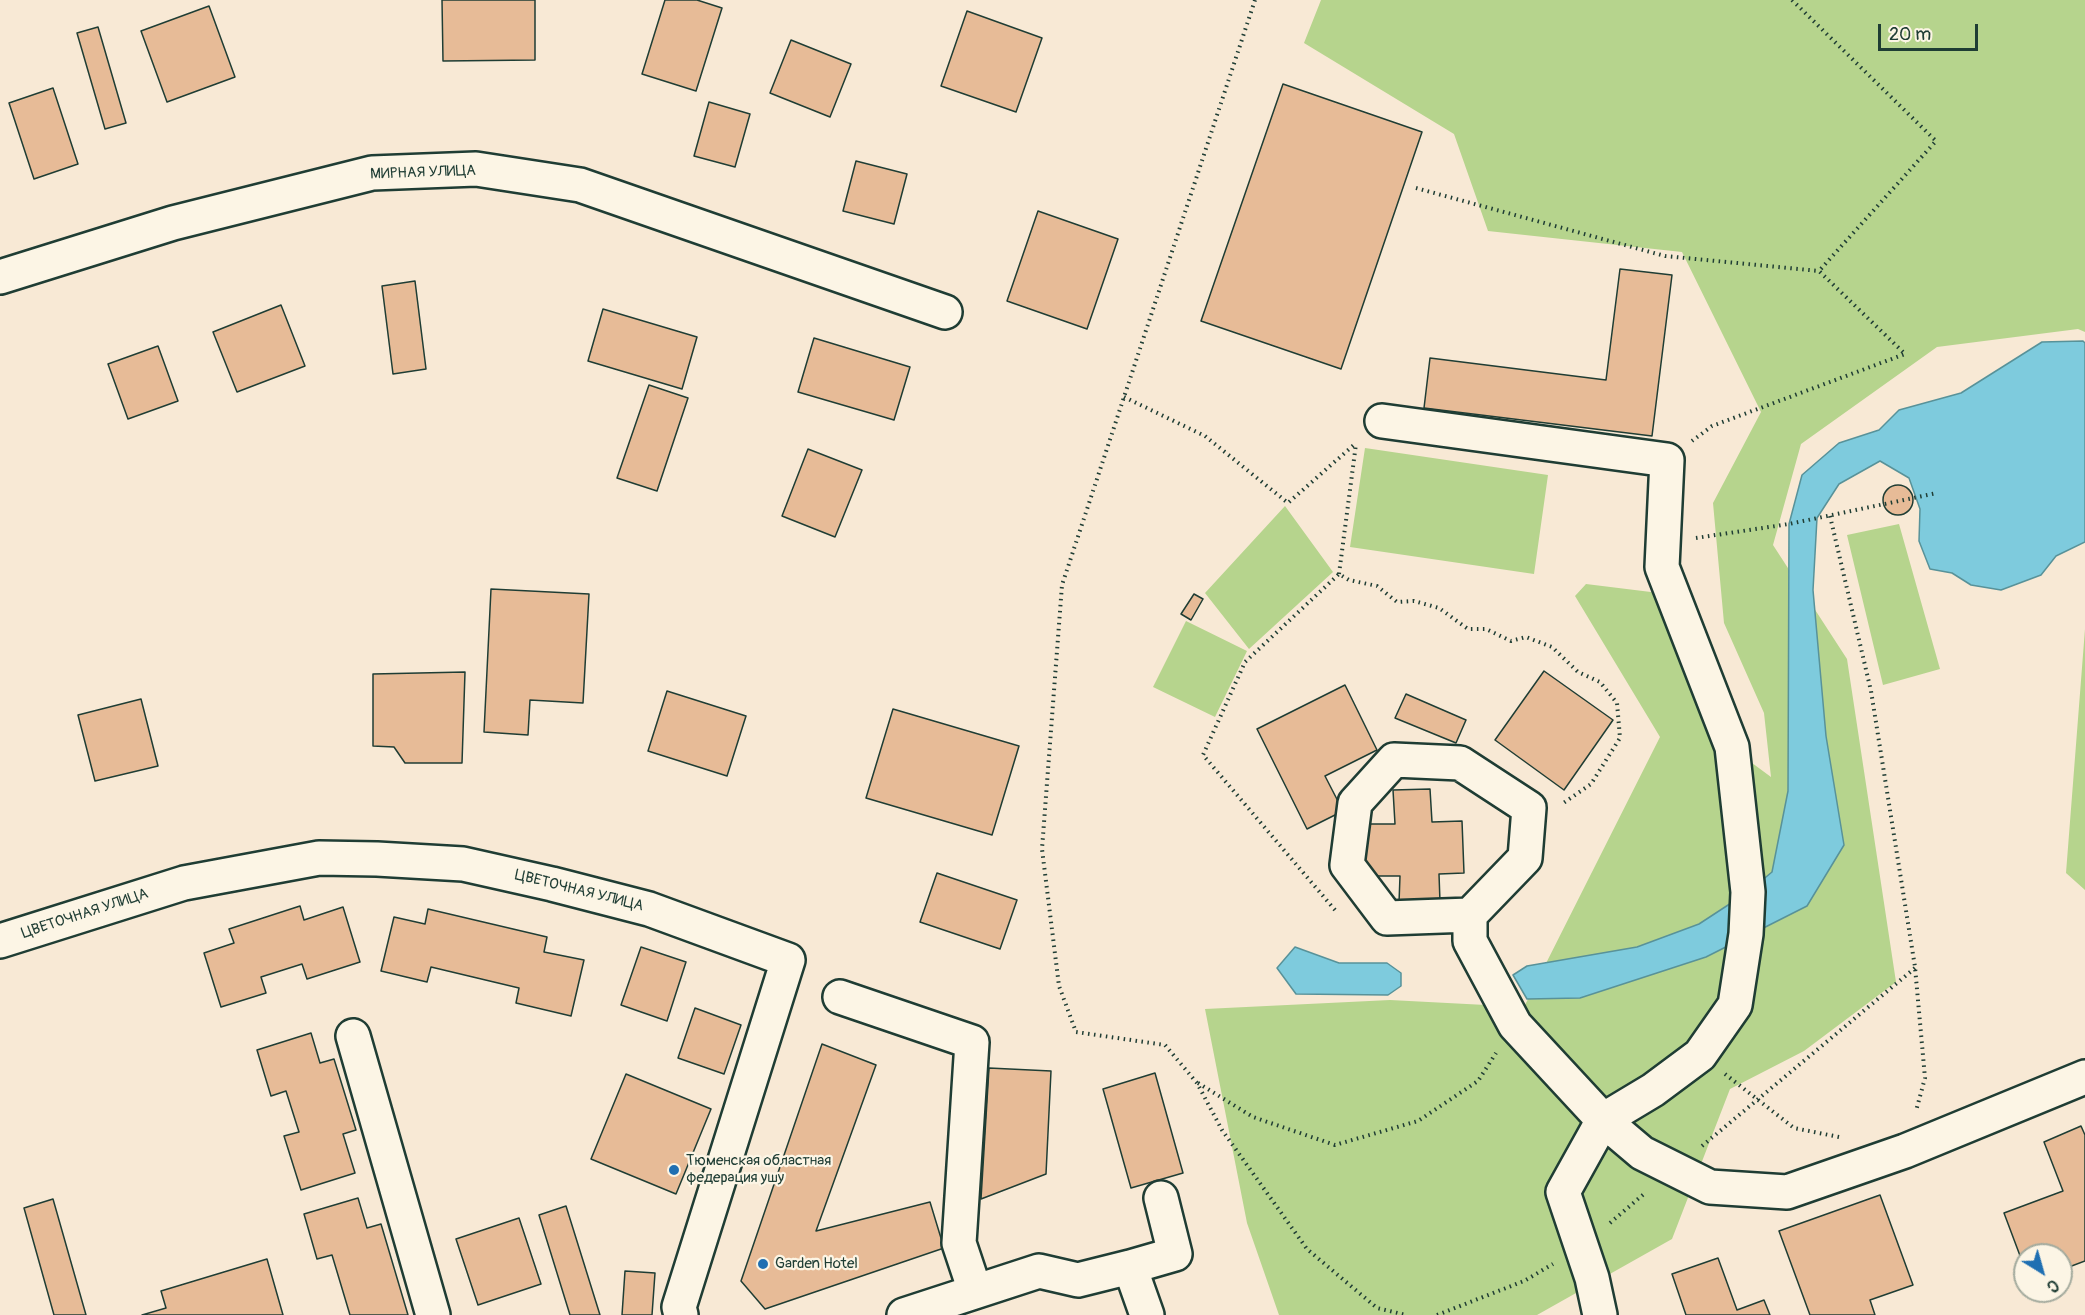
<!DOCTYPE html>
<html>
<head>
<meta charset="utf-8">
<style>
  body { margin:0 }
  #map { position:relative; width:2085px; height:1315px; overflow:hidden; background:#f8e9d5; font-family:Pangolin,sans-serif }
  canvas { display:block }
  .north { position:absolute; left:2013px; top:1243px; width:60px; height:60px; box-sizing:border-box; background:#fcf5e5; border:2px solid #a4ab9e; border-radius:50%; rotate:143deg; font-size:16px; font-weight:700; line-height:24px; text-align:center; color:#1f3d34 }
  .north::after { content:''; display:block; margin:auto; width:21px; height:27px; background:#1f6fb2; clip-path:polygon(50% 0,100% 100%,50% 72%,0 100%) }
  .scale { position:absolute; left:1878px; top:24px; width:100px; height:27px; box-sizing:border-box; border:3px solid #1f3d34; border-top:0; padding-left:8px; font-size:18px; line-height:21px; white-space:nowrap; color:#1f3d34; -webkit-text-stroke:4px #fcf5e5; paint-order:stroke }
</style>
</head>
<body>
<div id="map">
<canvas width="2085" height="1315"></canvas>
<div class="north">С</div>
<div class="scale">20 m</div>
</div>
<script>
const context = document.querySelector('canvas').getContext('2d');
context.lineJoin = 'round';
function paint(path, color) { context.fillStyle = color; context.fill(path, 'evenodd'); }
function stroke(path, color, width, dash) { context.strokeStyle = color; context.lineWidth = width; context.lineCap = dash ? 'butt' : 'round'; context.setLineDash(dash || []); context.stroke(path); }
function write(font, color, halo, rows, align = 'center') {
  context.font = font + ' Pangolin,sans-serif'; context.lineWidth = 4.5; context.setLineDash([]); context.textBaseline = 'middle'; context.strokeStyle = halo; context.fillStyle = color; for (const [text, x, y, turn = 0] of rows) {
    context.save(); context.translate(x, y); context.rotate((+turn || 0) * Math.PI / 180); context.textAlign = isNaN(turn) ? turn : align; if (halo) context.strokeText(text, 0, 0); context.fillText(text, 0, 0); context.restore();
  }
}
paint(new Path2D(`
  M1321 0H2085V332L2078 329 1937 347 1801 444 1773 545 1847 659 1896 982 1804 1051 1730 1089 1672 1239 1537 1315H1279L1247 1223 1205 1009 1390 1000 1524 1007 1660 737 1575 596 1586 584 1659 593 1706 729 1771 777 1764 713 1724 623 1713 503 1761 412 1682 252 1488 231 1454 134 1304 43Z
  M1365 448 1548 475 1534 574 1350 547Z
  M1285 506 1333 572 1249 649 1205 593Z
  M1899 524 1940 669 1883 685 1847 535Z
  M1186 621 1247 651 1215 717 1153 687Z
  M2085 629V890L2066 873Z`), '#b6d48d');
const water = new Path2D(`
  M2083 341 2085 343V542L2056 556 2041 575 2001 590 1971 585 1952 573 1930 569 1919 541 1920 509 1909 478 1880 461 1839 484 1817 518 1813 590 1826 736 1844 845 1807 906 1706 957 1580 998 1527 999 1513 975 1527 966 1637 947 1699 924 1748 892 1772 872 1788 791 1789 524 1802 475 1839 443 1879 430 1899 410 1961 393 2042 342Z
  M1295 947 1339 963H1387L1401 973V986L1388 995 1296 994 1277 968Z`);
paint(water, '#7ecbdd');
stroke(water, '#589299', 1.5);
const building = new Path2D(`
  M442 0H535V60L443 61Z
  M665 0H697L722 8 696 91 642 74Z
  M209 6 235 77 167 102 141 31Z
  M967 11 1042 38 1016 112 941 86Z
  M98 27 126 123 105 129 77 33Z
  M791 40 851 64 830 117 770 93Z
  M1283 84 1422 132 1341 369 1201 321Z
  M53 88 78 164 34 179 9 103Z
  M709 102 750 114 735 167 694 156Z
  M856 161 907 174 894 224 843 211Z
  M1038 211 1118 239 1087 329 1007 301Z
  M1620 269 1672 275 1652 436 1424 408 1430 358 1606 380Z
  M415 281 426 369 393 374 382 286Z
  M281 305 305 366 237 392 213 332Z
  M603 309 697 337 682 389 588 361Z
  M814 338 910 367 894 420 798 392Z
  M158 346 178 401 128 419 108 364Z
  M649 385 688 398 657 491 617 478Z
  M808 449 862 470 835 537 782 516Z
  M1883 500a15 15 0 1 1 30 0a15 15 0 1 1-30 0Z
  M491 589 589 594 583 703 530 700 528 735 484 732Z
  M1194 594 1203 599 1191 620 1181 614Z
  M1544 671 1613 720 1564 790 1495 740Z
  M465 672 462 763H405L394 747 373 746V674Z
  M1345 685 1377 750 1325 776 1343 811 1307 829 1257 729Z
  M667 691 746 716 727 776 648 751Z
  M1406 694 1466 720 1456 743 1395 718Z
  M141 699 158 766 95 781 78 715Z
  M893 709 1019 746 992 835 866 798Z
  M1430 789 1432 822 1462 821 1464 873 1439 874 1440 902 1399 903 1400 876H1365L1363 824H1395L1393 790Z
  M937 873 1017 900 1000 949 920 922Z
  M300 906 304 920 343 907 360 962 307 979 302 964 261 977 266 993 221 1007 204 953 234 943 229 929Z
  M428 909 547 937 544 952 584 960 571 1016 516 1003 519 988 431 967 427 982 381 971 394 917 425 924Z
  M641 947 686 962 667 1021 621 1005Z
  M695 1008 741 1025 724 1074 678 1058Z
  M311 1033 320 1063 334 1059 356 1130 343 1134 355 1173 301 1190 284 1136 299 1132 286 1091 271 1096 257 1050Z
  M822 1044 876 1065 816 1231 930 1202 944 1248 765 1309 741 1281Z
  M989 1068 1051 1071 1046 1174 981 1199Z
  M1155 1073 1183 1173 1131 1188 1103 1089Z
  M626 1074 711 1109 676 1194 591 1159Z
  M2081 1126 2085 1135V1261L2061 1270V1255H2025V1269L2004 1213 2063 1191 2044 1142Z
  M1880 1195 1913 1285 1870 1300 1875 1315H1810L1779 1231Z
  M358 1198 367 1228 381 1224 408 1315H350L332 1255 317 1259 304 1214Z
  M53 1199 86 1315H54L24 1208Z
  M566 1206 600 1315H570L539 1215Z
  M519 1218 541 1284 478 1305 456 1239Z
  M1718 1258 1737 1310 1764 1300 1770 1315H1686L1672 1274Z
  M267 1259 283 1315H142L166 1308 161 1291Z
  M625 1271 655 1273 652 1315H622Z`);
paint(building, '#e7bb97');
stroke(building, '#1f3d34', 1.5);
const minor = new Path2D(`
  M0 277 173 223 372 173 476 169 580 185 945 312
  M1382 421 1667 460 1662 567 1732 747 1748 892 1746 934 1735 1005 1700 1055 1653 1090 1603 1120 1563 1192 1592 1278 1600 1315
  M1470 915 1387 918 1347 865 1355 803 1394 760 1460 763 1529 808 1525 858 1470 915V941L1515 1025 1603 1120 1642 1153 1710 1187 1787 1192 1905 1151 2085 1077
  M0 941 184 883 319 858 377 859 463 864 552 884 649 909 788 960 679 1307 681 1315
  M840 997 972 1042 959 1243 975 1291
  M353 1036 433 1315
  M904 1315 1039 1271 1078 1280 1130 1267
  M1147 1315 1130 1267 1175 1254 1161 1198`);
stroke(minor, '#1f3d34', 38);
stroke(new Path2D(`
  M1255 0 1062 585 1042 849 1059 986 1076 1032 1165 1045 1197 1083 1222 1130 1307 1249 1377 1308 1406 1315
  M1792 0 1936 141 1819 271
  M1416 188 1665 256 1819 271 1905 354 1712 426 1692 441
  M1124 397 1205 436 1288 503 1356 443
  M1830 516 1871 691 1915 967 1925 1078 1916 1111
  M1696 538 1789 524 1937 493
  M1339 574 1356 444
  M1335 910 1203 755 1245 662 1339 574 1349 580 1377 586 1397 602 1414 601 1439 608 1468 629H1486L1511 641 1526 637 1552 647 1578 672 1600 682 1617 703 1620 738 1591 784 1562 804
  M1725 1074 1794 1128 1839 1137
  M1198 1083 1253 1117 1335 1145 1418 1121 1478 1081 1496 1053
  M1702 1146 1915 968
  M1610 1223 1645 1193
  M1437 1315 1524 1281 1553 1264`), '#1f3d34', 4, [1.5, 4.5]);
stroke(minor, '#fcf5e5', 33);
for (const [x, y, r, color] of [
  [674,1170,6,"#1f6fb2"],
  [763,1264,6,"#1f6fb2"]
]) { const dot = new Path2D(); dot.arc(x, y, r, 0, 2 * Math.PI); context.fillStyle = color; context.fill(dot); stroke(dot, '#fcf5e5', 2); }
write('15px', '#1f3d34', '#fcf5e5', [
  ["МИРНАЯ УЛИЦА",423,173,-2],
  ["ЦВЕТОЧНАЯ УЛИЦА",579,891,14],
  ["ЦВЕТОЧНАЯ УЛИЦА",85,914,-18]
]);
write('15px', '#1f3d34', '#fcf5e5', [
  ["Тюменская областная",686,1161],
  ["федерация ушу",686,1178],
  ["Garden Hotel",775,1264]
], 'left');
</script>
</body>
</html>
